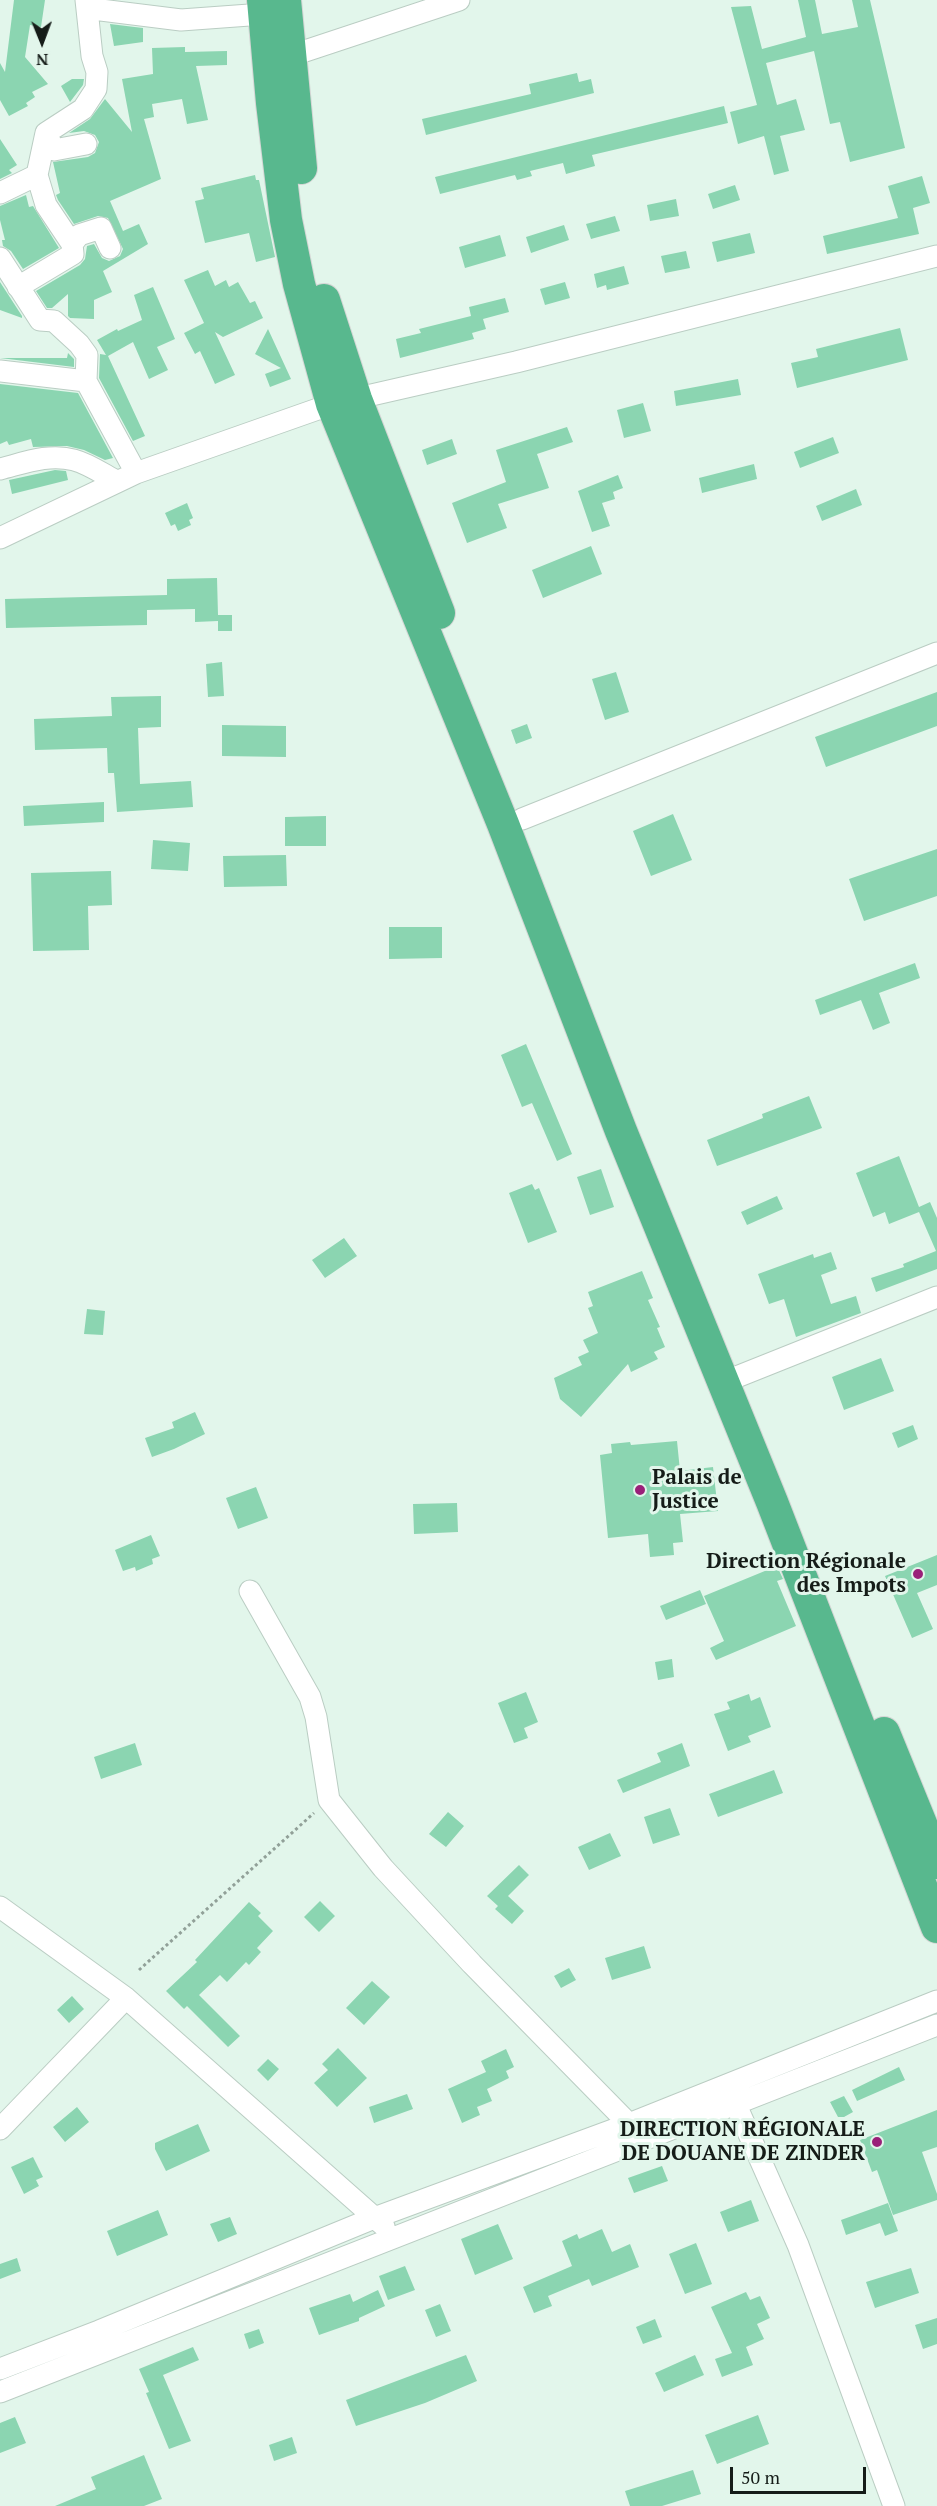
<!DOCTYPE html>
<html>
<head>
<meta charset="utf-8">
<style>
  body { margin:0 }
  #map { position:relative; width:937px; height:2506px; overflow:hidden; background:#e2f6eb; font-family:"PT Serif",serif }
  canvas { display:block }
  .north { position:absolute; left:12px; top:12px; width:60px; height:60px; -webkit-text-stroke:4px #e2f6eb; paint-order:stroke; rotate:179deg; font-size:16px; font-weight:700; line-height:24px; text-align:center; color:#151c18 }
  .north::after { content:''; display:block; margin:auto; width:21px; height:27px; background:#151c18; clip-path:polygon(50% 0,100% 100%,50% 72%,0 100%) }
  .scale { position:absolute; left:730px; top:2467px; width:136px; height:27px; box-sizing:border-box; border:3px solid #151c18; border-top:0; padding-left:8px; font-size:18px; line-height:21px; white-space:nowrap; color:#151c18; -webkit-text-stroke:4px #e2f6eb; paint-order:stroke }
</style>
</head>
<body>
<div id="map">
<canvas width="937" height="2506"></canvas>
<div class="north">N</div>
<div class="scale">50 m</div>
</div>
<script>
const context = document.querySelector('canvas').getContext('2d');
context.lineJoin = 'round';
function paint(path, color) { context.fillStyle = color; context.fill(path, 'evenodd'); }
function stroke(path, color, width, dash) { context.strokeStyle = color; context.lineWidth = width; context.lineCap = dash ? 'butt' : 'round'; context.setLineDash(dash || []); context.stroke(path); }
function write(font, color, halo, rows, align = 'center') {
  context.font = font + ' "PT Serif",serif'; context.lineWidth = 6; context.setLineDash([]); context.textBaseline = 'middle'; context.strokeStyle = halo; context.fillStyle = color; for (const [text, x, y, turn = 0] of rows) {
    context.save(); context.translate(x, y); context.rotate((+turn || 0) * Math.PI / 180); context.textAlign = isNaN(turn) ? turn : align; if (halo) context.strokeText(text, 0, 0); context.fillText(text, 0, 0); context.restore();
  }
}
paint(new Path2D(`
  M14 0H45L41 27 30 25 25 57 48 84 32 92 35 97 26 103 28 106 9 116 0 100V63L5 72Z
  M798 0H815L822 34 858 27 852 0H870L905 148 850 162 840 122 830 124 814 51 766 63 777 105 796 99 805 130 780 136 789 171 774 175 764 136 738 144 730 112 757 105 731 7 751 6 762 49 806 37Z
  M110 24 143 28V42L114 46Z
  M185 47V52L227 51V65L196 66 208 120 187 124 182 99 152 104 154 117 144 119 161 179 110 201 123 231 139 224 148 244 103 271 112 292 94 300V319L70 318 68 316V294L52 308H47L36 291 80 265 85 259 87 246 94 244 102 258 109 261 120 256 123 249 108 218 98 216 74 224 58 200 56 195 60 193 53 162 88 157 95 153 99 142 95 135 84 131 69 133 90 119 105 99 132 132 122 79 153 74 152 48Z
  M577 73 579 82 591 79 594 93 426 135 422 119 531 94 529 84Z
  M72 79H84L83 85 70 102 61 86Z
  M724 106 728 123 592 155 595 166 566 174 563 163 530 171 532 176 517 180 515 175 440 194 435 177Z
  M0 139 17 165 9 170 12 173 0 179Z
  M255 175 256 180H259L275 257 256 262 249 233 205 243 195 201 204 199 201 188Z
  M922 176 930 203 913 208 919 234 827 254 823 236 898 218 888 186Z
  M735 185 740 200 713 209 708 194Z
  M26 195 29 207 33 206 59 248 23 269 11 251 3 246 2 240H5L0 220V206Z
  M676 199 679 216 650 221 647 205Z
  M615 216 620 231 591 239 586 224Z
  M564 225 569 240 531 253 526 237Z
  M750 233 755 253 717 262 712 242Z
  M500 235 506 256 465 268 459 247Z
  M686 251 690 268 665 273 661 256Z
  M624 266 629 284 607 290 606 285 597 288 594 274Z
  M208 270 215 286 226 280 229 287 238 282 250 303 255 301 263 318 223 337 215 332 235 375 215 384 200 351 195 354 184 333 204 323 184 280Z
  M0 282 22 316V318L0 310Z
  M565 282 570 298 545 305 540 289Z
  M153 287 175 339 157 347 168 370 149 379 133 342 108 356 145 436 133 441 99 378 100 354 106 355 97 340 117 329 118 331 142 320 134 295Z
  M505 298 509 312 483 319 486 329 472 333 474 339 400 358 396 339 421 333 419 329 471 316 469 307Z
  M900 328 908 360 797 388 791 363 818 357 816 349Z
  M268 329 291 379 270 387 265 374 281 368 255 354Z
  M68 353 74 359V367L0 358H67Z
  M738 379 741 395 676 406 674 391Z
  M0 384 78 393 113 458 105 460 84 450 67 446 33 447 31 439 9 445 7 441 0 444Z
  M643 403 651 431 624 438 617 410Z
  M567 427 573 442 537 454 549 488 498 504 507 528 467 543 452 503 506 482 496 450Z
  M833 437 839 453 800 468 794 452Z
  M452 439 457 454 427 465 422 450Z
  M754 464 757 479 702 493 699 478Z
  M55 470 66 471 68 480 12 494 9 480Z
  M618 475 623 488 613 492 615 499 602 503 610 526 592 532 578 491Z
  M856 489 862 505 822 521 816 506Z
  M187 503 193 518 189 520 191 525 178 531 175 524 171 526 165 513Z
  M591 546 602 574 543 598 532 570Z
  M217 578 218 615H232V631H218V621L195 622V609L147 610V625L6 628 5 599 167 595V579Z
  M222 662 224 696 208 697 206 664Z
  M616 672 629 712 605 720 592 679Z
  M937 692V726L826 767 815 737Z
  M161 696V727L138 728 140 784 191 781 193 807 117 812 114 773H108L107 748 35 750 34 719 112 716 111 697Z
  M527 724 532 738 516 744 511 730Z
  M222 725 286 726V757L222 756Z
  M104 802V822L24 826 23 806Z
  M673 814 692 860 651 876 633 831Z
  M326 816V846H285V817Z
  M153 840 190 843 188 871 151 869Z
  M937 849V896L864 921 849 879Z
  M286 855 287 886 224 887 223 856Z
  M111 871 112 905 88 906 89 950 33 951 31 873Z
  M389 927H442V958L389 959Z
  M915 963 920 978 879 993 890 1023 873 1030 861 1000 820 1015 815 1000Z
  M526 1044 572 1154 557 1161 532 1103 522 1107 501 1055Z
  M809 1096 822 1128 717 1166 707 1140 763 1118 762 1114Z
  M899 1156 919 1207 930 1202 937 1218V1269L876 1292 871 1278 904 1267 903 1264 936 1251 919 1212 889 1224 885 1212 873 1217 856 1173Z
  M601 1169 614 1207 590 1215 577 1177Z
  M532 1184 535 1190 539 1188 557 1232 528 1243 509 1193Z
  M777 1196 783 1209 747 1225 741 1212Z
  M344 1238 357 1256 325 1278 312 1260Z
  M831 1252 837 1269 821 1275 831 1304 856 1296 861 1313 796 1337 784 1299 769 1304 758 1274 813 1254 814 1258Z
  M642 1271 653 1298 648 1300 660 1327 657 1328 665 1347 654 1352 658 1359 631 1372 628 1364 581 1417 560 1399 554 1378 582 1365 578 1357 589 1352 583 1340 598 1333 588 1308 593 1306 588 1292Z
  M87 1309 105 1311 103 1335 84 1334Z
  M881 1358 894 1391 844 1410 832 1377Z
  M195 1412 205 1434 174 1449 152 1457 145 1438 174 1428 172 1422Z
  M913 1425 918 1439 898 1448 892 1433Z
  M677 1441 680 1471 713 1467 718 1511 680 1514 683 1542 673 1543 674 1555 650 1557 648 1534 608 1538 600 1455 612 1453 611 1444 630 1442 631 1445Z
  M256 1487 268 1518 238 1529 226 1498Z
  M457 1503 458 1532 414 1534 413 1504Z
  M151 1535 160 1556 152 1559 153 1564 136 1571 135 1567 123 1571 115 1550Z
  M937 1555V1585L917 1593 933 1629 912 1638 885 1576Z
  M777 1566 783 1579 777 1581 796 1626 716 1660 710 1648 724 1641 704 1596Z
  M700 1590 706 1604 666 1620 660 1606Z
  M672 1659 674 1677 658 1680 655 1662Z
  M526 1692 538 1722 524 1728 528 1738 514 1743 498 1703Z
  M749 1694 751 1701 760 1697 771 1727 748 1736 751 1742 728 1751 714 1714 730 1709 727 1702Z
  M135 1743 142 1765 101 1779 94 1757Z
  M682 1743 690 1766 623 1793 617 1780 661 1762 657 1753Z
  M774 1770 783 1793 718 1817 709 1794Z
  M670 1808 680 1835 653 1844 644 1817Z
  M448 1812 464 1826 446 1847 429 1834Z
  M610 1833 621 1856 589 1870 578 1847Z
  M519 1865 529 1875 508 1896 524 1911 512 1924 495 1909 498 1906 487 1896Z
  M320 1901 335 1916 319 1932 304 1917Z
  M249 1902 261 1913 258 1916 273 1931 257 1948 261 1952 249 1965 246 1962 227 1982 220 1975 199 1995 240 2036 228 2047 187 2006 184 2009 166 1991 197 1962 195 1960Z
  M644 1946 651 1968 612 1980 605 1958Z
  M569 1968 576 1980 561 1988 554 1976Z
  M372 1981 390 1997 364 2025 346 2008Z
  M72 1996 84 2009 69 2023 57 2010Z
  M338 2048 367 2078 337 2107 314 2083 328 2070 322 2064Z
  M506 2049 514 2067 506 2071 509 2078 487 2089 492 2101 477 2107 480 2115 462 2123 448 2089 486 2072 481 2061Z
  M268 2059 279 2069 268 2081 257 2070Z
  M899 2067 905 2080 857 2101 852 2090Z
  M407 2094 413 2109 374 2123 369 2107Z
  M844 2096 853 2112 844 2117H838L830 2102Z
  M77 2107 89 2122 65 2142 53 2127Z
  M937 2110V2147L922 2152 937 2194V2200L893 2215 877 2170 872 2172 860 2140Z
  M198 2124 210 2151 166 2171 155 2149V2143Z
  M33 2157 43 2177 36 2180 39 2186 24 2194 11 2167Z
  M662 2166 668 2181 634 2193 628 2178Z
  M751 2200 759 2221 728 2232 720 2212Z
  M888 2203 898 2231 885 2236 880 2223 846 2235 841 2220Z
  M158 2210 168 2235 117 2256 107 2231Z
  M230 2217 237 2234 218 2242 210 2224Z
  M498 2224 513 2259 475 2275 461 2239Z
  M602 2229 612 2252 630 2244 639 2267 592 2286 589 2279 548 2296 552 2306 534 2313 523 2287 572 2266 562 2241 577 2234 579 2239Z
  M696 2243 712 2284 685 2294 669 2254Z
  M17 2258 21 2271 0 2279V2264Z
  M405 2266 415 2290 388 2300 379 2276Z
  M911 2268 919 2293 875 2308 866 2282Z
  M378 2290 385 2306 359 2318V2321L319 2335 309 2308 350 2294 353 2302Z
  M746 2292 750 2300 760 2296 770 2318 757 2324 764 2339 746 2347 753 2365 722 2377 715 2359 732 2353 711 2307Z
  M440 2304 451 2331 436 2337 425 2310Z
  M937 2318V2344L923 2349 915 2325Z
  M655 2319 662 2337 643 2344 636 2327Z
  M259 2329 264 2343 249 2349 244 2334Z
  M193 2347 199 2360 163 2375 191 2441 169 2449 146 2393 149 2392 139 2369Z
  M466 2355 477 2381 425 2403 356 2426 346 2400Z
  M695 2355 704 2375 664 2392 655 2373Z
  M758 2415 769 2444 717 2464 705 2435Z
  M15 2417 26 2443 0 2453V2423Z
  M292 2437 297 2453 274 2461 269 2445Z
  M144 2455 162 2499 144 2506H55L96 2489 91 2477Z
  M693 2470 701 2494 662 2506H630L625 2491Z`), '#8bd5b1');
const minor = new Path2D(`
  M87 0 93 9 181 20 277 13
  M290 56 459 0
  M46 133 54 150 86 144
  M0 193 37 175 46 133 83 109 96 89 97 72 92 56 86 0
  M72 244 79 235 101 228 110 248
  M0 258 40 320 54 321 79 344 87 355 86 381 0 371
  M18 287 73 254 72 244 46 205 37 175
  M86 381 136 473
  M0 469C24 463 49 453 74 460 89 464 103 474 116 481
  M0 538 136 473 332 404 516 362 937 256
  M522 819 937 653
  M724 1382 937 1297
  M250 1591 310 1697 316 1717 329 1800 383 1868 472 1964 629 2124
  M0 1907 126 1998 384 2226
  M736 2105 798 2245 894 2506
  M0 2129 126 1998
  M0 2369 99 2331 374 2218 629 2124 937 2001
  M0 2392 937 2025`);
const highway = new Path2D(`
  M263 0 272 103 286 220 299 284 332 404 503 824 621 1131 772 1502 937 1927
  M285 0 301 168
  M324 300 356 399 439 613
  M884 1733 937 1863`);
stroke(minor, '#bacdc3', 23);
stroke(highway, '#d5d6d5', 34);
stroke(new Path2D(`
  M139 1970 314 1813`), '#91a098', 3, [3, 3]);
stroke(minor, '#fff', 21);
stroke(highway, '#58b88e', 32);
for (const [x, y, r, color] of [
  [640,1490,6,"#9a2079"],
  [918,1574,6,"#9a2079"],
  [877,2142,6,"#9a2079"]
]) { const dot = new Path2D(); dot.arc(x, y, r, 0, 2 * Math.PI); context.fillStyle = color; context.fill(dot); stroke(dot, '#e2f6eb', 2); }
write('bold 21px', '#151c18', '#e2f6eb', [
  ["Palais de",652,1478,"left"],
  ["Justice",652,1502,"left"],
  ["Direction Régionale",906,1562],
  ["des Impots",906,1586],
  ["DIRECTION RÉGIONALE",865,2130],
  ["DE DOUANE DE ZINDER",865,2154]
], 'right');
</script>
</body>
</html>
